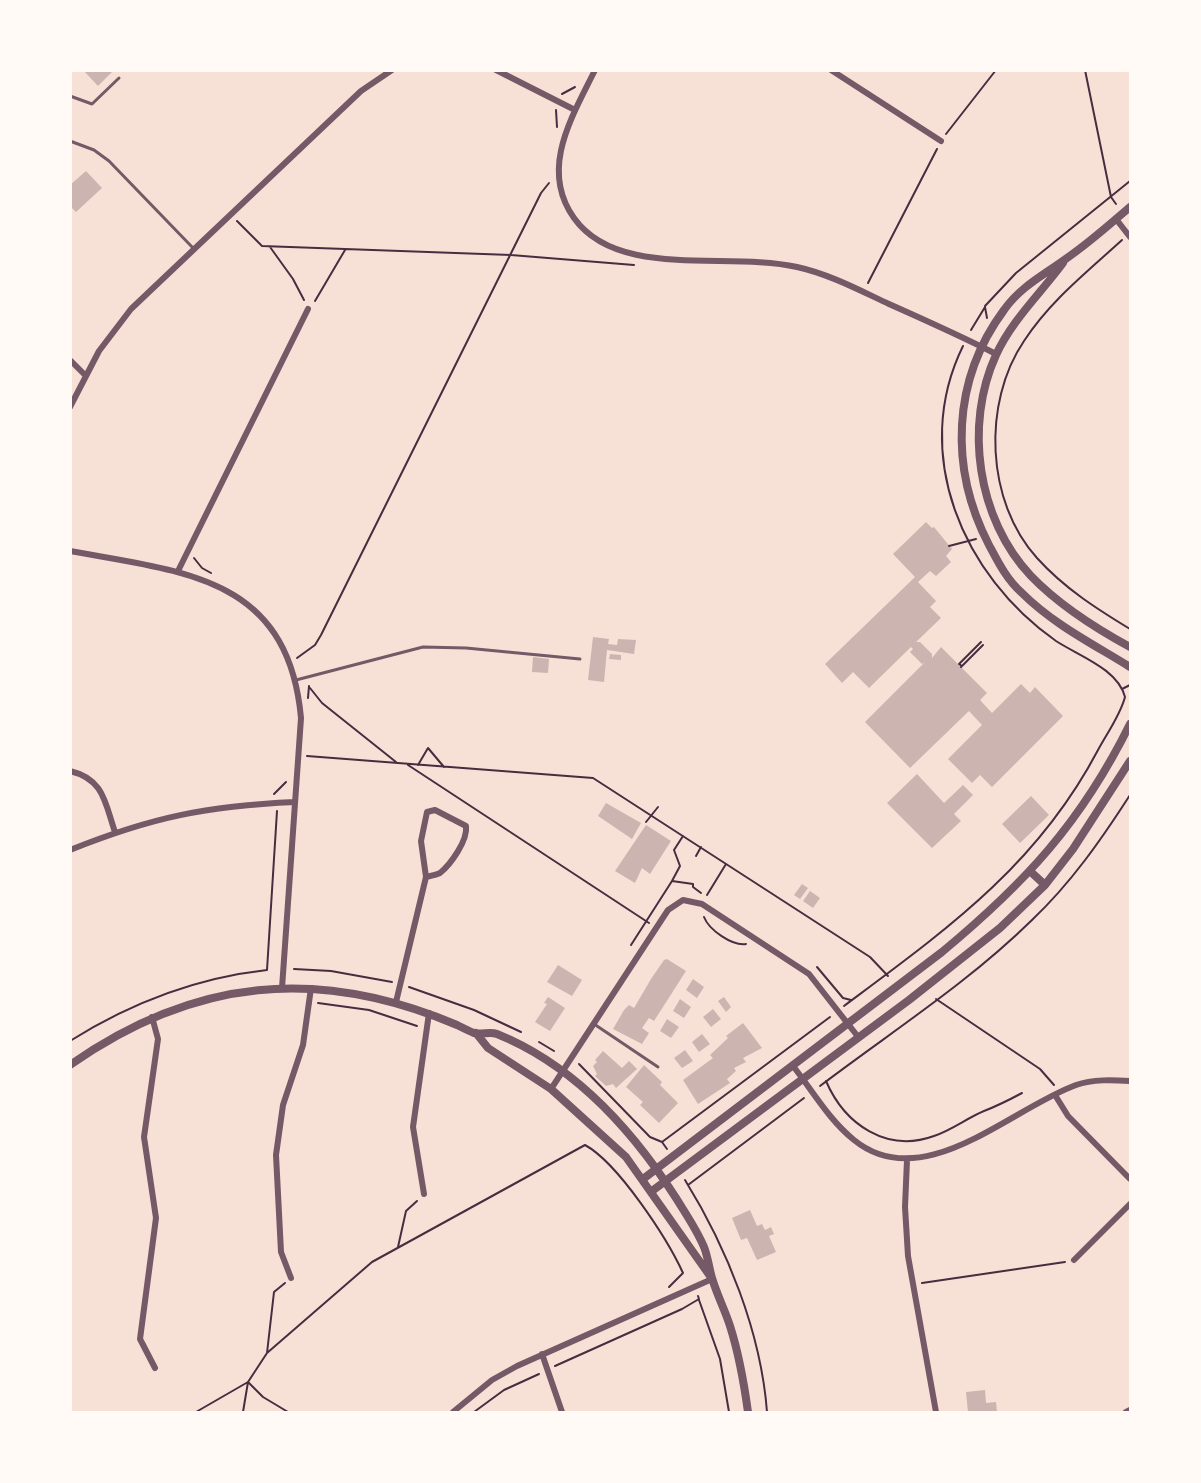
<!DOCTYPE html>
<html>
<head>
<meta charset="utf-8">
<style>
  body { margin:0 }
  #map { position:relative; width:1201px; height:1483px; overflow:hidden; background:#f7e1d7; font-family:Commissioner,sans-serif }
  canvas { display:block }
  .frame { position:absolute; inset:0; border:72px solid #fffaf5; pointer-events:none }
</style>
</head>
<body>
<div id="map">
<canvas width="1201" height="1483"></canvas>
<div class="frame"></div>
</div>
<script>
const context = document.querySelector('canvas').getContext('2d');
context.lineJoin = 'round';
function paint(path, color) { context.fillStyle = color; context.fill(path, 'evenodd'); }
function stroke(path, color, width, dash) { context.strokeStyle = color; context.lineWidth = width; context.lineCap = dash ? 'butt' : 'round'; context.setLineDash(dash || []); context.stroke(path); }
paint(new Path2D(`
  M83 70H114L98 86Z
  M86 171 102 188 76 212 70 206V185Z
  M926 522 932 528 934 527 952 549 946 556 951 562 936 576 930 571 918 582 936 601 930 607 941 618 916 642H920L932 654V658L941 647 987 693 980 700 992 713 1021 684 1030 693 1035 687 1063 716 992 787 980 775 972 783 948 759 982 725 969 711 910 768 865 722 925 662 922 664 910 652 913 649 911 647 869 688 853 672 842 683 825 664 915 577 893 554Z
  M593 637 609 639 608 644 617 645 618 639 636 640 634 654 607 650 604 682 588 680Z
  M610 654 621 655V660L609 659Z
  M533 657 549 659 548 673 532 672Z
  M917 774 944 803 963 785 973 795 954 814 961 821 932 848 887 803Z
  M1031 796 1049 815 1020 843 1002 824Z
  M606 803 641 823 632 839 598 816Z
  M646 825 671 841 650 874 642 868 635 883 615 871Z
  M802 884 808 888 800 899 794 895Z
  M810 891 820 898 813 908 803 901Z
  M667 959 686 971 654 1021 649 1018 642 1028 649 1033 642 1044 613 1029 624 1010 629 1005 634 1008 651 979 664 960Z
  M558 965 582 980 572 996 547 982Z
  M693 979 704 987 697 998 686 990Z
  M548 997 565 1008 550 1031 535 1022 547 1004 544 1003Z
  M724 997 731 1007 726 1012 718 1001Z
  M680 999 691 1007 684 1018 673 1011Z
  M713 1009 721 1019 711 1027 703 1017Z
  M667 1019 679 1027 671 1038 660 1031Z
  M743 1023 762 1048 743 1058 746 1062 734 1068 736 1071 727 1079 730 1083 698 1104 683 1080 713 1058 710 1055 728 1038 726 1036Z
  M702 1034 710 1044 699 1052 692 1042Z
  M685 1050 693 1061 682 1068 674 1058Z
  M603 1051 622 1068 629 1061 637 1069 616 1088 613 1084 606 1086 595 1076 597 1074 593 1066 597 1062 595 1060Z
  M644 1065 662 1082 660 1085 678 1103 659 1123 640 1105 643 1102 626 1087Z
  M750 1210 757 1226 762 1224 765 1230 771 1227 774 1234 769 1236 776 1252 757 1260 747 1238 741 1240 732 1218Z
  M985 1390 986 1403 996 1402 997 1412H968L966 1392Z`), '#ccb4b1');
stroke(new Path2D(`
  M1085 70 1111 197 1116 204
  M562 94 575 87
  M556 110 557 127
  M946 134 996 70
  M237 221 262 246 511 255 634 265
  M1122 240C1087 272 1050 301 1024 341 982 403 986 502 1037 558 1064 588 1097 609 1130 629
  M270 247 293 279 304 300
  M868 283 937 149
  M315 301 345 250
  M985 306 1016 273 1130 181
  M971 330 985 307 987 318
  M949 546 976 539
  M194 558 202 568 211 573
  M297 658 315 645 321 635 541 193 549 183
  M962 666 959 664 981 642
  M961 667 983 645
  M310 688 322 703 396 762
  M1122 689 1130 685
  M308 698 309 686
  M307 756 593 778 870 957 888 976
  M408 765 649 923
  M418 765 428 748 444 767
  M274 794 286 782
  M646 822 658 807
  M696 856 701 847
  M672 881 680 866 674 850 683 836
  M707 895 726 864
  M704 917C709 930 732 946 746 944
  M631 945 672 881 693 884V887L701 893
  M817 967 843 998 851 1000
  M294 969 331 971 392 982
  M409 987 474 1010 521 1032
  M936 999 1040 1069 1054 1085
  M318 1003 369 1010 417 1026
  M844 1006C946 930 1037 866 1098 750 1107 733 1120 716 1125 697 1118 669 1079 656 1056 641 963 576 910 454 963 346
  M70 1041C132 1002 195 978 267 970L277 811
  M539 1042 554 1051
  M579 1064 650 1137 662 1142 667 1149
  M826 1081C845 1125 887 1153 934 1136 952 1130 967 1118 984 1111 997 1106 1009 1100 1022 1093
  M820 1086C891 1032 968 983 1032 920 1071 883 1101 840 1130 795
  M662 1142 830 1017
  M685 1180C727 1248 761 1332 767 1412
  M688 1185 804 1098
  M398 1247 406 1211 417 1201
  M922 1283 1065 1262
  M699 1300 720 1359 729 1412
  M267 1353 274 1292 285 1283
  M555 1366 682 1309 699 1299 698 1296
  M248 1382 263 1397 288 1412
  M196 1412 248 1382 267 1353 372 1262 585 1145C618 1163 667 1238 683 1273L669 1287
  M243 1412 248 1382
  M474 1412 504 1390 539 1374`), '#4a2c40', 2);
stroke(new Path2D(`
  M70 96 92 104 119 78
  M70 141 94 150 109 161 194 249
  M296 680 423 647 466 648 580 659
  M594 1024 658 1067`), '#755966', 3);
stroke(new Path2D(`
  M496 70 575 110
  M595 70C572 117 539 169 574 218 618 280 728 251 797 267 829 274 859 290 889 304 925 320 961 336 996 354
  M831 70 941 141
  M1116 219 1130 237
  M70 360 86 376
  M70 407 99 351 131 309 361 91 392 70
  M70 551C183 572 288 576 301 718L282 988
  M178 571 308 309
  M70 771C104 779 105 803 115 832
  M70 850C152 817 207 806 295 802
  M396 1002 426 877 421 841 427 812 435 810 466 826C468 840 451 864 440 873 436 875 430 876 426 877
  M152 1017 158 1039 144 1137 156 1218 140 1339 155 1368
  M793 1066C812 1090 829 1120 854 1140 923 1196 1010 1109 1076 1085 1093 1079 1113 1080 1130 1081
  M551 1089 668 910 683 900 702 904 809 974 859 1038
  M1055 1095 1068 1116 1130 1179
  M907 1160 905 1207 908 1256 936 1412
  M424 1194 413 1127 429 1013
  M1074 1260 1130 1204
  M291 1278 281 1252 276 1155 283 1105 303 1045 311 988
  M542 1354 562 1412
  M453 1412 492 1380 517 1366 712 1279
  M1126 1412 1130 1410`), '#755966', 6);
stroke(new Path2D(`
  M1130 207C1109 225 1089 243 1067 258 1044 275 1021 286 1004 310 952 380 949 468 989 545 998 562 1007 580 1022 593 1053 624 1093 644 1130 667
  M1063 263C1041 293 1012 320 996 355 964 425 977 519 1031 576 1059 605 1095 628 1130 647
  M1031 872 1045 885
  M476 1033 488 1048 551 1089 626 1157 710 1276
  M70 1065C194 978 318 966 457 1025 463 1028 469 1031 474 1033 482 1035 490 1031 497 1034 574 1065 633 1131 676 1198 686 1214 697 1230 704 1247 708 1257 709 1268 712 1278 717 1295 725 1310 730 1326 739 1354 744 1383 748 1412
  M643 1179 942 952C1025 883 1081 823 1130 724
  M652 1191 909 1000 1000 928 1045 885 1073 849 1130 761`), '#755966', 8);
</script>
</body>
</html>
